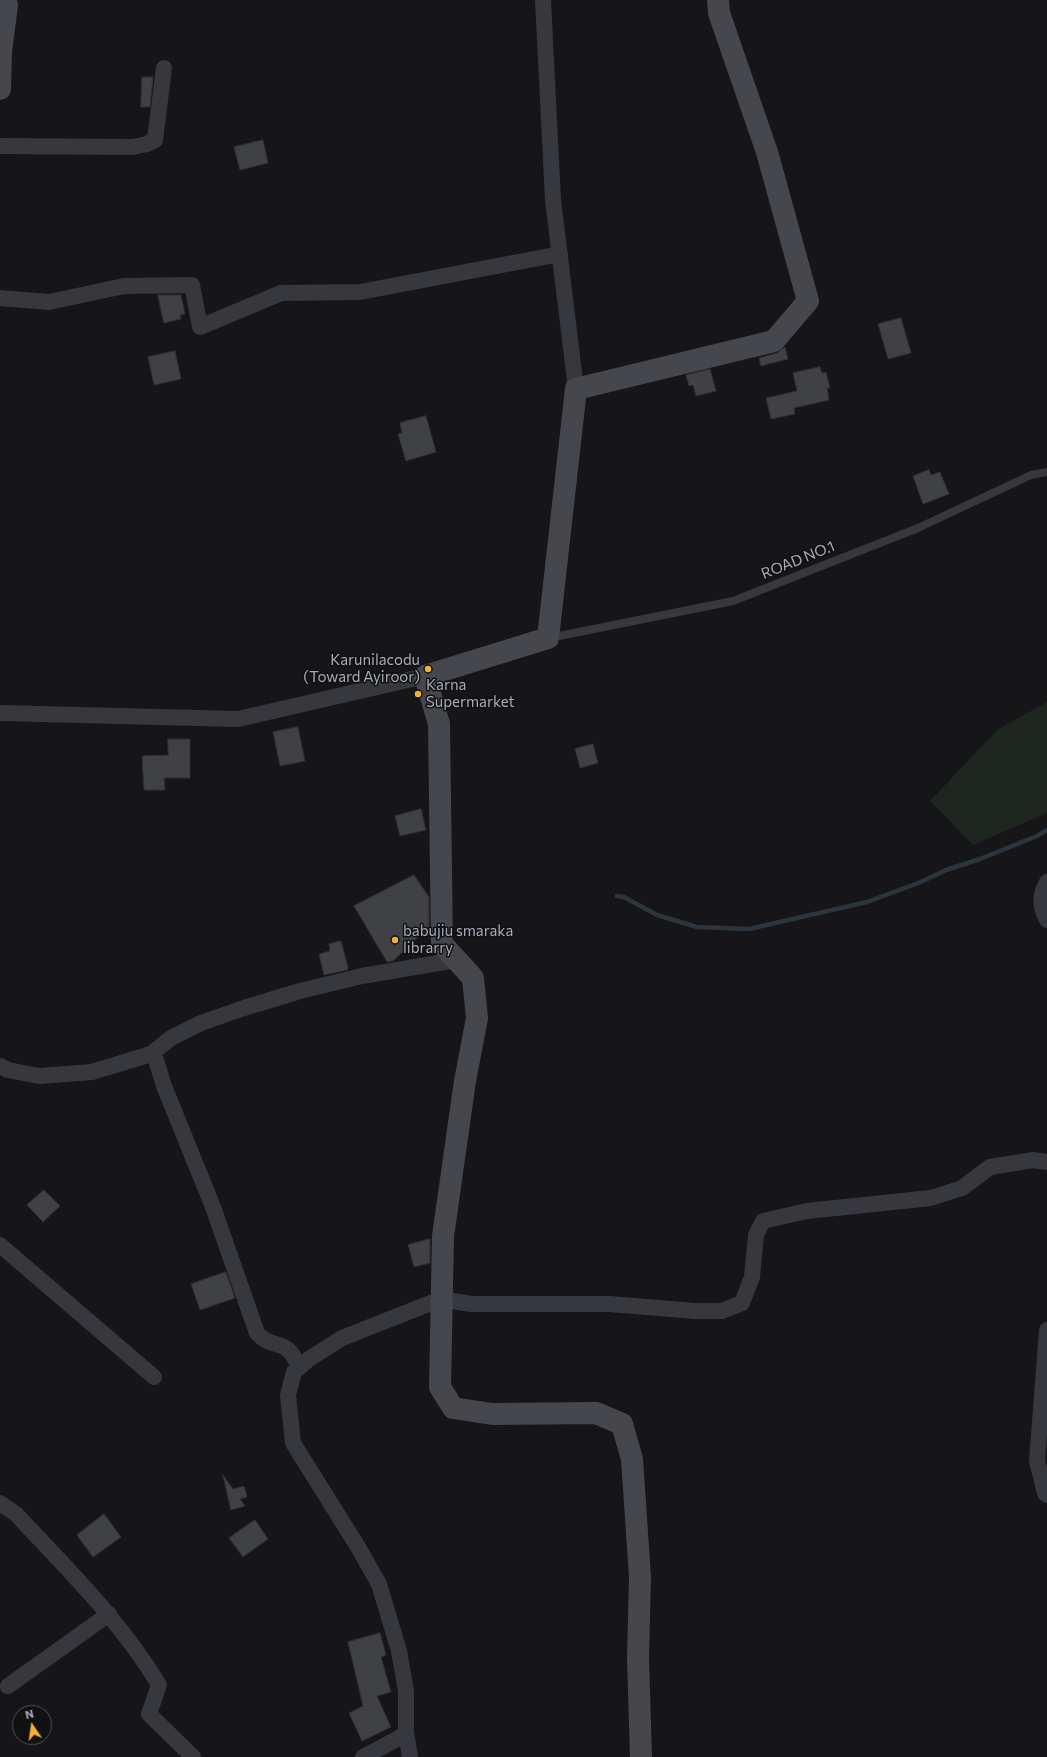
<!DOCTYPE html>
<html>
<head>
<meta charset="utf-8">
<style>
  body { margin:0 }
  #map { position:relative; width:1047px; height:1757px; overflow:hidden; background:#161618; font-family:Commissioner,sans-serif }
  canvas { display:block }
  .north { position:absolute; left:12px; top:1705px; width:40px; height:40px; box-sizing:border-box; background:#111113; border:1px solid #4d4f55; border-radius:50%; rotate:347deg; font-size:11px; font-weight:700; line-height:16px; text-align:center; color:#a8adb8 }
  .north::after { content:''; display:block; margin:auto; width:14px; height:18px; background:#f2b134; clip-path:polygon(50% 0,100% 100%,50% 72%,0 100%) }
</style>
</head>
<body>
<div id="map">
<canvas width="1047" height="1757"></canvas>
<div class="north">N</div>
</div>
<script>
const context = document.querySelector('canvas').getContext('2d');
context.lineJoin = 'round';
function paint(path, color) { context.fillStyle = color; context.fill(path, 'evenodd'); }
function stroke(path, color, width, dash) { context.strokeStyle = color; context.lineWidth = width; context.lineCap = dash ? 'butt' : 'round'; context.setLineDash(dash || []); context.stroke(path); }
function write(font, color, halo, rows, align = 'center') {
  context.font = font + ' Commissioner,sans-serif'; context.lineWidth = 3; context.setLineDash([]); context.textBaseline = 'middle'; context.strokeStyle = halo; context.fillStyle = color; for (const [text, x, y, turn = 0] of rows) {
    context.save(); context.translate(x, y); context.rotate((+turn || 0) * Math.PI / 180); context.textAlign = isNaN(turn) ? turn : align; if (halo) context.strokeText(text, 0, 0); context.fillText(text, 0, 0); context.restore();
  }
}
paint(new Path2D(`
  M1047 702V813L973 845 930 801 997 730Z`), '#1e261f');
stroke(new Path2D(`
  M617 896 624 897 657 915 697 927 749 929 867 902 921 882 946 870 980 859 1037 836 1047 830`), '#2c353c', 4.5);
const building = new Path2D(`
  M142 77H153L150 107H141Z
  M263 140 268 163 240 170 234 147Z
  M158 295H181L185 314 180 315 181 319 164 323Z
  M901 318 911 353 888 359 878 324Z
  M785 347 788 359 761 366 759 358 777 353Z
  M175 351 181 379 154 385 148 357Z
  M820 367 822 373 826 372 830 388H827L829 400 794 408 795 414 771 419 766 398 797 391 793 373Z
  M710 369 716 391 696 396 693 385 689 386 686 375Z
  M426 416 436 452 406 461 398 434 402 433 400 423Z
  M929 470 931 475 940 472 949 494 923 504 913 476Z
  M298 727 305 761 280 766 273 732Z
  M168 739H190V778H164L165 790H144L142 756 168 755Z
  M593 744 598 763 580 768 575 749Z
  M421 809 426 830 400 836 395 816Z
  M414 875 429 897V927L393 961 387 962 354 906Z
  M341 941 348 967 347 970 324 975 319 954 330 951 329 944Z
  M44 1190 60 1206 43 1222 27 1205Z
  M430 1239V1263L414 1267 408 1245Z
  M226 1272 235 1298 200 1310 191 1284Z
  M223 1475 233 1489 244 1486 247 1497 240 1499 245 1506 231 1510Z
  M104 1514 121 1537 93 1557 77 1535Z
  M255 1520 268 1539 243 1557 229 1538Z
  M380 1633 386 1655 381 1657 391 1692 377 1696 391 1727 362 1741 349 1713 363 1706 348 1642Z`);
paint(building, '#404145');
stroke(building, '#303034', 1);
stroke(new Path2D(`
  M549 638 733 601 918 528 1031 475 1047 472`), '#37383d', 8);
stroke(new Path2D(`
  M543 0 553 200 576 389
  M0 146 133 147 147 144 155 140 164 68
  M0 298 49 302 124 286 192 285 200 327 281 293 360 292 560 254
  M0 713 238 719 425 676
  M1047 882C1039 896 1040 906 1047 920
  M151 1054 156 1060 164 1086 213 1207 257 1333C274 1352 287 1335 299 1368
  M0 1066 8 1070 39 1076 92 1072 151 1054 171 1038 201 1023 244 1008 300 991 362 976 456 960
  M0 1245 154 1377
  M1047 1330 1037 1461 1045 1493 1047 1495
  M0 1503 16 1514C66 1568 121 1621 159 1685L149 1714 193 1757
  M8 1686 109 1614
  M363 1757 399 1738 406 1732
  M410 1757 406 1732V1691L399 1651 379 1584 358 1547 293 1443 288 1395 294 1372 309 1359 342 1338 441 1299 471 1304H609L695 1311H722L742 1303 752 1277 756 1235 763 1221 807 1211 931 1198 962 1188 990 1167 1033 1160 1047 1162`), '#37383d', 16);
stroke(new Path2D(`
  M0 89 1 52 7 5 5 0
  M641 1757 638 1658 640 1577 632 1459 622 1424 596 1413 492 1414 453 1408 440 1387 443 1236 465 1081 477 1018 473 978 442 944 439 724 425 676 548 638 576 389 774 341 808 301 767 152 719 13 718 0`), '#45474d', 22);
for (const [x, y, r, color] of [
  [428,669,4,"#f2b134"],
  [418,694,4,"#f2b134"],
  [395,940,4,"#f2b134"]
]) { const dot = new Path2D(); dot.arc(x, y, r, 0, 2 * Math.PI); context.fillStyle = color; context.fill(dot); stroke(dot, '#111113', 1.5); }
write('15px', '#a8adb8', '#111113', [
  ["ROAD NO.1",798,560,-22]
]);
write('15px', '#a8adb8', '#111113', [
  ["Karunilacodu",420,660,"right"],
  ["(Toward Ayiroor)",420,677,"right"],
  ["Karna",426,685],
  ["Supermarket",426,702],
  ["babujiu smaraka",403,931],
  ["librarry",403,948]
], 'left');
</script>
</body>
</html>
